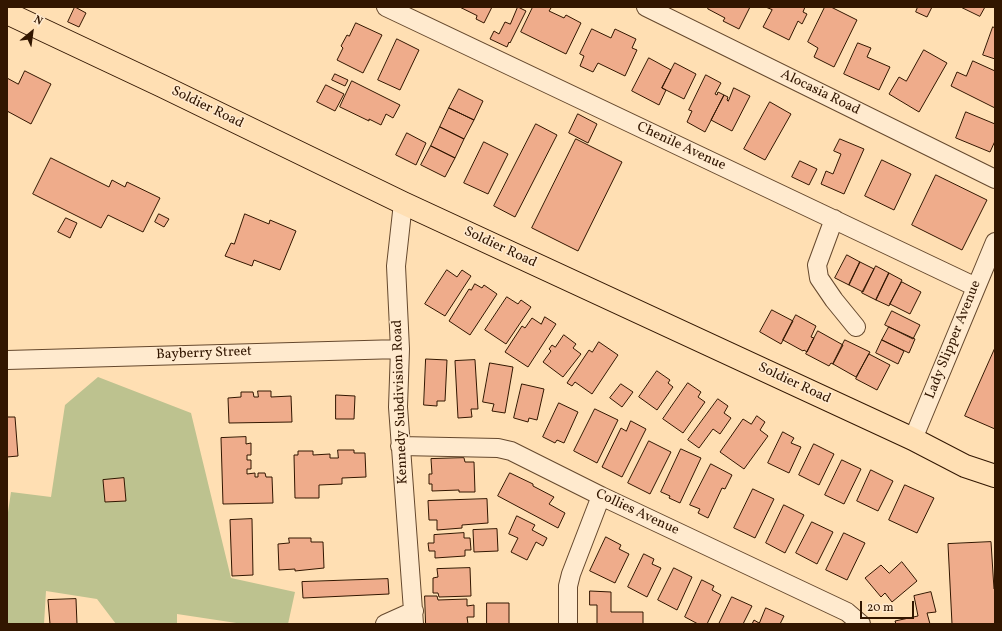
<!DOCTYPE html>
<html>
<head>
<meta charset="utf-8">
<style>
  body { margin:0 }
  #map { position:relative; width:1002px; height:631px; overflow:hidden; background:#ffdfb3; font-family:Vollkorn,serif }
  canvas { display:block }
  .frame { position:absolute; inset:0; border:8px solid #321600; pointer-events:none }
  .north { position:absolute; left:12px; top:12px; width:40px; height:40px; -webkit-text-stroke:3px #ffeace; paint-order:stroke; rotate:29deg; font-size:11px; font-weight:700; line-height:16px; text-align:center; color:#321600 }
  .north::after { content:''; display:block; margin:auto; width:14px; height:18px; background:#321600; clip-path:polygon(50% 0,100% 100%,50% 72%,0 100%) }
  .scale { position:absolute; left:860px; top:601px; width:54px; height:18px; box-sizing:border-box; border:2px solid #321600; border-top:0; padding-left:5px; font-size:12px; line-height:14px; white-space:nowrap; color:#321600; -webkit-text-stroke:3px #ffeace; paint-order:stroke }
</style>
</head>
<body>
<div id="map">
<canvas width="1002" height="631"></canvas>
<div class="frame"></div>
<div class="north">N</div>
<div class="scale">20 m</div>
</div>
<script>
const context = document.querySelector('canvas').getContext('2d');
context.lineJoin = 'round';
function paint(path, color) { context.fillStyle = color; context.fill(path, 'evenodd'); }
function stroke(path, color, width, dash) { context.strokeStyle = color; context.lineWidth = width; context.lineCap = dash ? 'butt' : 'round'; context.setLineDash(dash || []); context.stroke(path); }
function write(font, color, halo, rows, align = 'center') {
  context.font = font + ' Vollkorn,serif'; context.lineWidth = 3; context.setLineDash([]); context.textBaseline = 'middle'; context.strokeStyle = halo; context.fillStyle = color; for (const [text, x, y, turn = 0] of rows) {
    context.save(); context.translate(x, y); context.rotate((+turn || 0) * Math.PI / 180); context.textAlign = isNaN(turn) ? turn : align; if (halo) context.strokeText(text, 0, 0); context.fillText(text, 0, 0); context.restore();
  }
}
paint(new Path2D(`
  M98 377 191 413 231 578 295 592 288 624H243L177 614V624H116L97 599 46 591 44 624H7V519L11 492 51 497 65 405Z`), '#bdc28f');
const building = new Path2D(`
  M75 7 86 13 79 27 68 22Z
  M460 7H492L484 23 476 19 477 16Z
  M518 7 526 11 510 43 509 42 507 47 490 39 494 31 499 34 505 22 510 24Z
  M533 7H549L551 8 549 11 564 18 566 15 581 23 566 54 521 32Z
  M709 7H750L739 29 723 21 725 18 708 9Z
  M766 7H805L803 12 807 14 802 24 798 21 789 40 763 27 772 10Z
  M825 7H831L857 20 834 67 814 57 818 48 808 42Z
  M918 7H932L927 17 916 12Z
  M961 7H985L980 16Z
  M356 23 382 35 363 73 337 60 343 48 341 46 347 35 349 36Z
  M993 27 995 28V59L983 55Z
  M592 29 611 38 615 29 636 39 632 48 637 50 625 76 598 63 593 72 580 66 584 56 580 54Z
  M397 39 419 50 400 90 378 80Z
  M858 43 871 48 867 57 890 67 879 90 844 74Z
  M924 50 947 63 919 112 889 94 899 77 906 81Z
  M649 58 671 70 662 88 666 90 659 105 632 91Z
  M973 61 995 71V108L951 86 957 72 966 76Z
  M675 63 696 74 684 99 662 88Z
  M25 71 51 84 31 124 7 111V78L18 84Z
  M335 74 348 80 345 86 332 80Z
  M706 75 721 83 715 94 717 95 718 92 724 95 705 132 687 122 692 111 689 110Z
  M352 81 400 105 393 118 386 114 381 125 369 119V121L340 107Z
  M326 85 344 94 335 111 317 102Z
  M734 88 750 96 732 131 711 120 724 95 728 97 727 100 728 101Z
  M459 89 483 101 474 120 449 108Z
  M770 102 791 114 765 160 744 149Z
  M449 108 474 120 464 139 440 127Z
  M966 112 995 124V141L990 152 956 138Z
  M578 114 597 124 588 143 569 133Z
  M536 124 557 135 515 217 494 206Z
  M440 127 464 139 455 158 431 146Z
  M407 133 426 143 416 165 396 155Z
  M576 139 622 162 578 251 532 228Z
  M840 139 864 149 844 194 821 184 826 171 833 174 841 154 834 151Z
  M484 142 508 154 488 194 464 183Z
  M431 146 455 158 445 177 421 165Z
  M51 158 109 187 112 180 125 187 127 182 160 198 143 232 108 215 101 228 33 194Z
  M882 160 911 174 894 210 865 196Z
  M800 161 817 169 809 185 792 177Z
  M936 175 987 200 962 250 912 225Z
  M159 214 169 219 164 227 155 222Z
  M245 214 269 224 270 220 296 231 280 270 254 260 252 266 225 256 231 243 234 244Z
  M66 218 77 223 70 238 58 232Z
  M847 255 860 262 849 285 835 278Z
  M860 262 874 269 863 292 849 285Z
  M876 266 889 273 876 300 862 293Z
  M447 270 457 277 462 270 471 276 445 316 425 304Z
  M889 273 902 280 889 306 876 300Z
  M902 282 921 292 910 314 890 304Z
  M475 284 482 288 484 285 497 294 470 335 449 321 469 289 471 290Z
  M507 297 518 304 521 300 531 307 506 344 485 330Z
  M772 310 793 321 781 344 760 332Z
  M892 311 920 325 913 339 885 325Z
  M796 315 816 326 811 337 814 338 807 352 804 350 803 351 783 340Z
  M545 317 556 324 528 367 505 352 522 326 525 328 532 318 541 324Z
  M889 327 915 339 909 353 882 340Z
  M818 331 843 345 833 364 831 363 829 366 806 354Z
  M564 335 576 344 573 348 581 354 563 377 543 362 551 351 549 349 552 345 555 347Z
  M845 340 870 352 856 377 833 364Z
  M882 340 904 351 898 364 876 353Z
  M599 342 618 355 592 394 575 382 572 386 567 383 589 350 592 352Z
  M995 348V429L965 416Z
  M869 354 890 365 877 390 856 379Z
  M426 359 447 360 445 401H437V406L424 405Z
  M475 360 478 409H471L472 417 458 418 455 361Z
  M490 363 513 367 505 413 492 411 494 404 483 402Z
  M657 371 670 380 668 383 673 387 657 410 639 397Z
  M688 383 701 392 698 397 705 402 683 433 663 419Z
  M522 384 544 389 537 420 529 418 528 422 514 418Z
  M621 384 633 392 622 407 610 398Z
  M258 391H271V397L291 396 292 422 229 423 228 398 241 397V392H253L254 397H258Z
  M336 395 355 396 354 419H336Z
  M718 399 728 406 724 413 731 418 720 434 713 429 699 448 688 440Z
  M559 403 578 412 564 443 557 440 555 443 543 437Z
  M595 409 618 420 597 463 574 451Z
  M757 416 765 422 760 430 768 436 744 469 720 452 743 419 751 424Z
  M7 417H15L18 456 7 457Z
  M631 421 646 429 622 477 602 467 621 428 626 431Z
  M783 432 794 438 791 443 801 447 789 473 768 463Z
  M246 437V444L251 443V455H247V460H251V469H247V474L255 473V477H258V473H265L266 477H272L273 503 223 504 221 438Z
  M649 441 671 452 650 494 628 483Z
  M814 444 834 454 819 485 799 475Z
  M681 449 701 458 680 503 669 498 670 496 661 492Z
  M338 450H354V453H365L366 477 342 478V484L319 485V498H295L294 455H298V451H313V455L330 454V458H338Z
  M464 458 465 462H474L475 492H459V490L432 491V484H429V474H432L431 459Z
  M842 460 861 469 844 504 825 495Z
  M711 464 732 475 725 489 722 488 708 518 698 513 700 509 690 505Z
  M871 470 893 481 878 511 857 501Z
  M510 473 533 484V486L554 497 549 504 565 513 558 528 498 496Z
  M124 478 126 501 105 502 103 480Z
  M905 485 934 498 917 533 889 520Z
  M753 489 774 499 755 538 734 528Z
  M487 499 488 523 462 525V528L437 530V520H429L428 501Z
  M784 505 804 515 785 553 766 543Z
  M517 516 535 525 532 530 547 538 543 546 536 542 527 560 511 552 518 538 509 534Z
  M252 519 253 575 232 576 230 520Z
  M812 522 833 532 817 564 796 553Z
  M497 529 498 551 474 552 473 530Z
  M464 533V538H470L471 550H465V556L435 558V551H429L428 543H434V535Z
  M844 533 865 543 847 580 826 570Z
  M606 537 621 545 619 549 629 554 615 583 590 571Z
  M289 538H311V542H323L324 568 295 571V569L279 570 278 544 289 543Z
  M991 542 994 589H995V624H952L948 544Z
  M644 554 654 559 652 564 661 568 647 597 628 587Z
  M902 562 917 581 892 602 885 593 881 597 865 578 881 565 889 573Z
  M470 568 471 596 439 597 438 593H433V578L438 577 437 569Z
  M674 568 692 577 677 610 658 600Z
  M388 579 389 594 303 598 302 582Z
  M702 580 714 586 712 590 721 595 707 624H698L685 617Z
  M590 591 611 592V612H643V624H597V605H590Z
  M931 592 936 612 927 613 930 624H896L895 621 918 616 914 596Z
  M425 596H437L438 600 467 599V606L474 605V617H467L468 624H426Z
  M732 597 752 606 743 624H719Z
  M76 599 77 624H50L48 600Z
  M487 603H509V624H487Z
  M766 608 784 616 780 624H752L754 620 759 623Z`);
paint(building, '#efac8b');
stroke(building, '#321600', 1);
const minor = new Path2D(`
  M386 7 976 287
  M646 7 995 179
  M403 203 396 266 400 349 398 407 414 624
  M834 219 817 265 819 278 834 300 856 327
  M7 360 400 349
  M913 439 995 242
  M400 446 498 448 511 451 601 496 847 612 861 624
  M385 624 414 611
  M568 624V586L571 574 601 496`);
const major = new Path2D(`
  M7 13 162 86 403 203 913 439 965 466 995 476`);
stroke(minor, '#65482d', 20);
stroke(major, '#321600', 24);
stroke(minor, '#ffeace', 18);
stroke(major, '#ffdfb3', 22);
write('14px', '#321600', '#ffeace', [
  ["Alocasia Road",820,93,26],
  ["Soldier Road",207,108,26],
  ["Chenile Avenue",681,147,25],
  ["Soldier Road",500,248,25],
  ["Lady Slipper Avenue",954,340,-68],
  ["Bayberry Street",204,354,-2],
  ["Soldier Road",794,384,25],
  ["Kennedy Subdivision Road",401,402,-92],
  ["Collies Avenue",637,513,25]
]);
</script>
</body>
</html>
